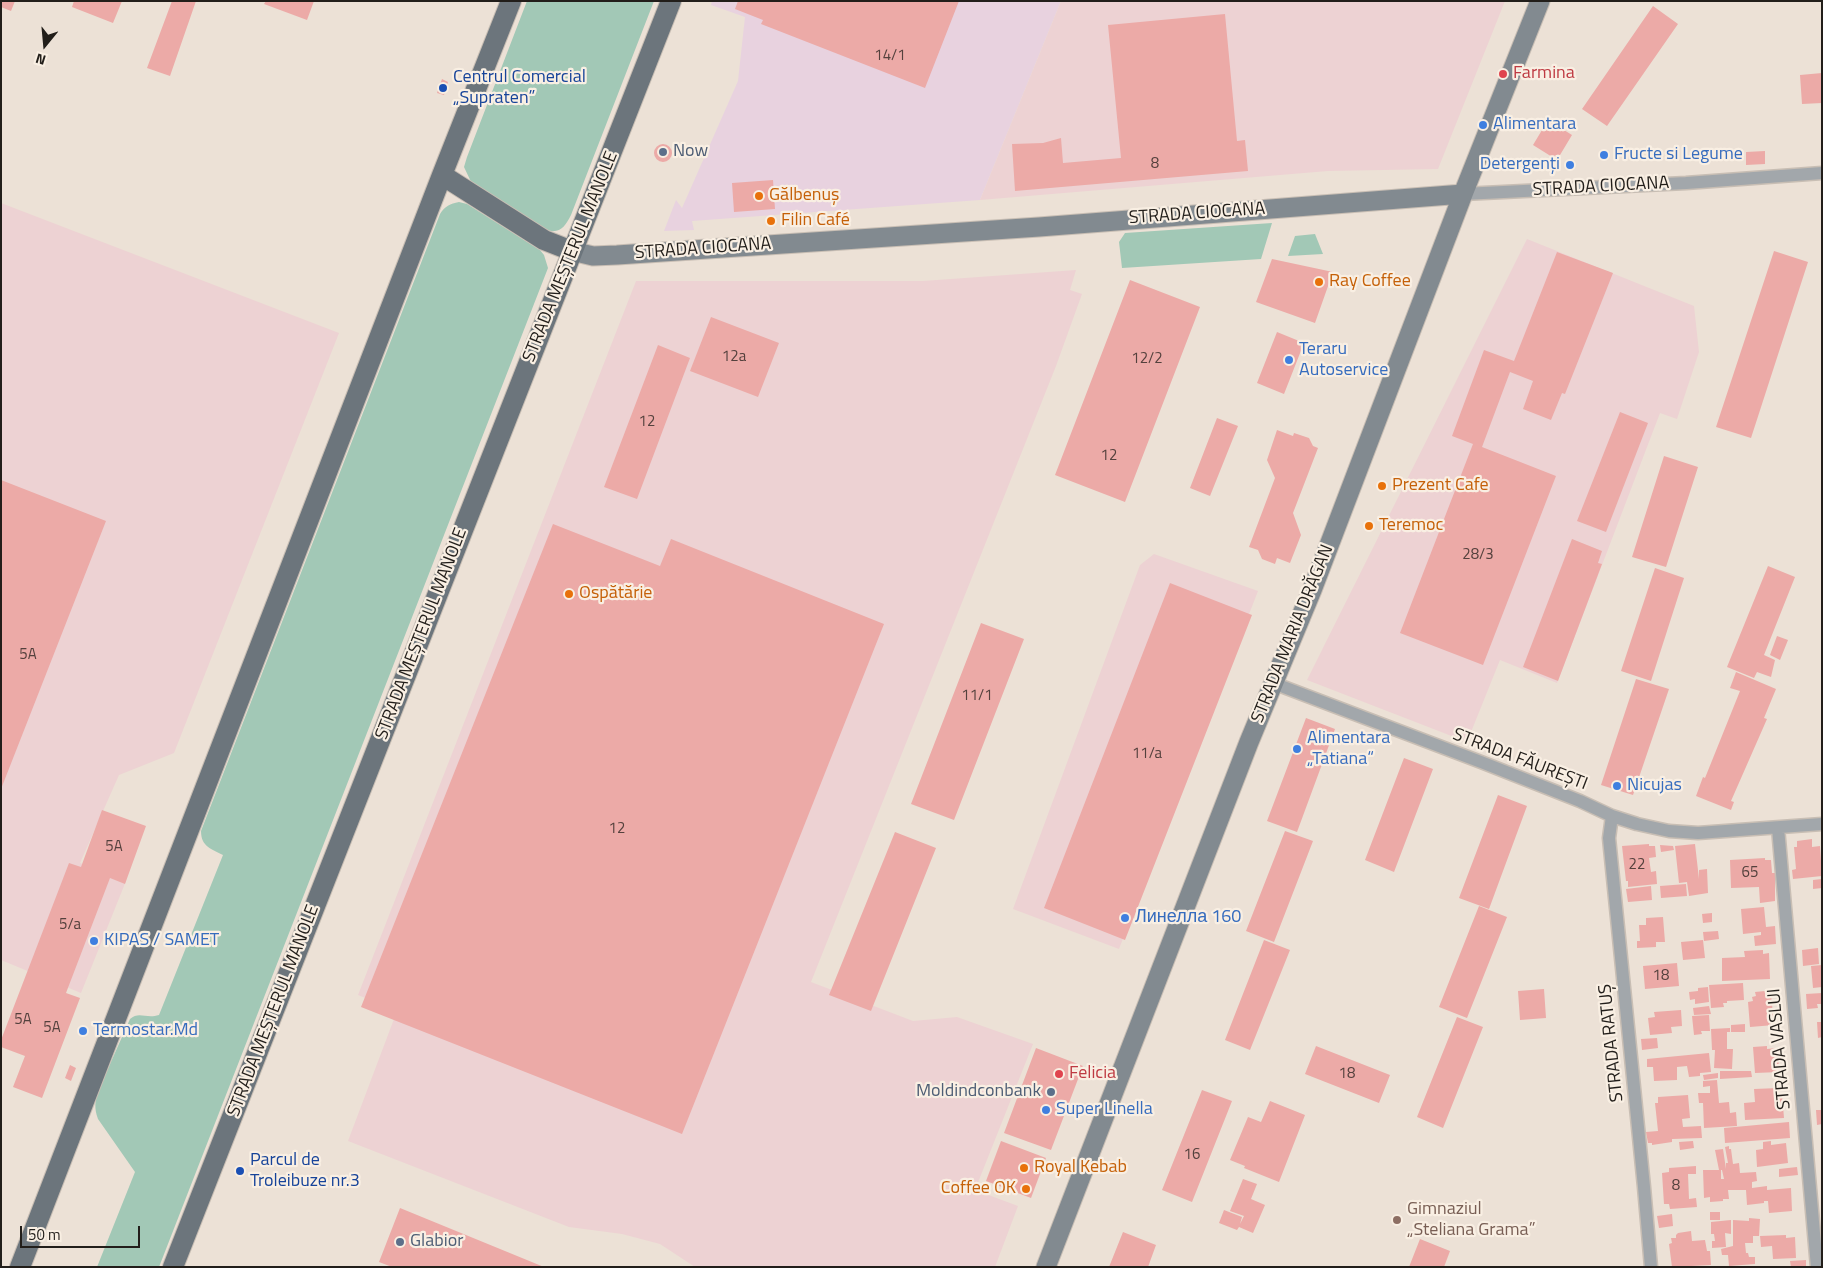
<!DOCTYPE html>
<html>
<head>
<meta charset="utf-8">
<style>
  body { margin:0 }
  #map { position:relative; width:1823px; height:1268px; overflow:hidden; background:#ece1d6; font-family:"Titillium Web",sans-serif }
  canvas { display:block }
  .frame { position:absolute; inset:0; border:2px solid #221e1a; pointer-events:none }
  .north { position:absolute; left:20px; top:20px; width:50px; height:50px; -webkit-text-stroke:4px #f9efe3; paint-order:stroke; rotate:197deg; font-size:14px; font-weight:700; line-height:20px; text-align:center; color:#221e1a }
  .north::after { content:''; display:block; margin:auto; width:18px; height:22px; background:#221e1a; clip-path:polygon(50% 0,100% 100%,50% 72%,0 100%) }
  .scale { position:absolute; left:20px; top:1226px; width:120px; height:22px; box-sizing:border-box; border:2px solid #221e1a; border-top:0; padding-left:6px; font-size:15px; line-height:18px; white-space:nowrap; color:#221e1a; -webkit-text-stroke:4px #f9efe3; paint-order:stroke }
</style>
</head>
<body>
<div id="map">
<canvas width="1823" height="1268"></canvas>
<div class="frame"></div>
<div class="north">N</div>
<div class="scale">50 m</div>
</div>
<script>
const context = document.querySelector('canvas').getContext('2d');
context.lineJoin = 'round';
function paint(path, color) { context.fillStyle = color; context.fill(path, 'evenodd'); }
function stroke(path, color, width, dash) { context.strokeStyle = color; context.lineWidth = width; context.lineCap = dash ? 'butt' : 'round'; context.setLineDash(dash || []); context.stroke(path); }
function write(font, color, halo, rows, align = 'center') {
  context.font = font + ' "Titillium Web",sans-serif'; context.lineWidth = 4.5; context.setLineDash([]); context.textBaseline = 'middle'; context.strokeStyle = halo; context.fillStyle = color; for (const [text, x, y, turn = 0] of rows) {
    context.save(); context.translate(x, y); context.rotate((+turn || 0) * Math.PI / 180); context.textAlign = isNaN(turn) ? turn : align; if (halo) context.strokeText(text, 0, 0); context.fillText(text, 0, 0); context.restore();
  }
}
paint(new Path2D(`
  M712 1H1061L980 200 692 221 694 230 664 231 676 200 682 208 738 81 745 17 711 5Z`), '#e8d2df');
paint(new Path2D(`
  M1061 1H1505L1438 169 1328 171 980 200Z
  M1 203 339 333 174 753 119 775 80 863 126 881 81 993 1 960Z
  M1527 239 1694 306 1699 352 1677 419 1660 413 1557 683 1500 660 1467 742 1307 680Z
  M1076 270 1070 290 1082 294 1056 366 811 982 913 1021 957 1017 1033 1044 975 1190 1018 1206 995 1267H695L660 1244 622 1234 569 1227 348 1141 397 1011 358 995 636 281H923Z
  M1154 554 1258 591 1119 949 1013 909 1140 565Z`), '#edd2d3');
paint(new Path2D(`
  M527 1H654L571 215C565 227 560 234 546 230L473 186 464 167 467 157Z
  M459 202 467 204 540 250 544 255 548 268 159 1267H97L135 1172 98 1119C94 1108 95 1101 98 1091L130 1019C139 1011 146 1019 159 1015L223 855C212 849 201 847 201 831L440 214C445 206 450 204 459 202Z
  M1272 223 1261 259 1122 268 1119 242 1125 233Z
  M1315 234 1323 254 1288 256 1295 236Z`), '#a2c8b6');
paint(new Path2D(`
  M1 1H15L11 11 1 7Z
  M74 1H122L113 23 72 7Z
  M172 1H196L170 76 147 68Z
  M266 1H314L307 20 264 4Z
  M738 1H959L925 88 761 24 763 20 735 9Z
  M1653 6 1678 24 1607 126 1582 109Z
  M1225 14 1237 141 1245 140 1248 171 1015 191 1012 144 1043 143 1061 138 1063 163 1121 158 1108 25Z
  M1822 73V103L1802 104 1800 75Z
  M442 79 448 82 444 95 437 93Z
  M1548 120 1572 135 1557 160 1533 145Z
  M654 153a9 9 0 1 1 18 0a9 9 0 1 1-18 0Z
  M1765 151V164L1746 165V152Z
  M773 180 775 209 734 212 732 183Z
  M1774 251 1808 262 1751 438 1716 427Z
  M1557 252 1613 273 1565 394 1562 393 1551 420 1523 409 1533 381 1510 372 1482 447 1556 476 1483 665 1400 633 1473 444 1452 436 1484 350 1514 361Z
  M1272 259 1333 272 1315 323 1256 302Z
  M1130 280 1200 307 1125 502 1055 475Z
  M711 317 779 343 758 397 690 371Z
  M1277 332 1304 343 1284 394 1257 383Z
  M658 345 690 358 637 499 604 487Z
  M1620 412 1648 423 1606 532 1577 521Z
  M1217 418 1238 426 1210 496 1190 488Z
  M1277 430 1293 436 1294 433 1309 438 1313 446 1318 448 1293 513 1301 535 1290 563 1277 558 1275 564 1262 559 1258 550 1249 547 1275 478 1267 460Z
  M1664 456 1698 467 1666 567 1632 557Z
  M1 480 106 521 1 789Z
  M553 524 660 566 671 539 884 624 682 1134 361 1007Z
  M1572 539 1602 551 1598 563 1602 564 1558 681 1523 667Z
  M1768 566 1795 577 1764 655 1775 660 1771 677 1757 672 1754 678 1727 667Z
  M1655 568 1684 578 1651 681 1621 671Z
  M1170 583 1252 615 1125 940 1044 908Z
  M981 623 1024 639 954 820 911 804Z
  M1777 636 1788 640 1780 660 1770 655Z
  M1736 672 1776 689 1764 718 1767 719 1731 801 1734 802 1731 810 1696 796 1703 777 1705 778 1740 691 1730 688Z
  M1636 679 1669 689 1633 795 1601 785Z
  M1306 718 1335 729 1297 832 1267 821Z
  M1404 758 1433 769 1394 872 1365 860Z
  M1498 795 1527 806 1489 909 1459 898Z
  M102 810 146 826 125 884 110 878 66 993 80 998 42 1098 13 1087 25 1056 1 1047V1040L69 863 81 867Z
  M1285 831 1313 841 1274 942 1246 931Z
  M895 832 936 848 871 1011 829 995Z
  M1812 839V847L1820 846 1822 876 1793 879 1792 870 1796 869 1794 847H1797V841Z
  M1649 844V846H1655L1656 857 1649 858 1651 872 1656 871 1657 884 1628 887V881H1626L1622 846Z
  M1695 844 1699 879V870L1707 869 1708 893 1689 896 1687 882 1679 883 1675 846Z
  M1660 845 1673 846 1674 850 1661 852Z
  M1765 858V860H1771L1772 873H1775V901L1760 903 1759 887 1731 888 1730 860Z
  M1822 879V888L1813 889V880Z
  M1686 884 1687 896 1661 898 1660 886Z
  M1651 886 1652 900 1628 902 1626 889Z
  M1479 906 1507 917 1467 1018 1439 1007Z
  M1764 907 1766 927 1775 926 1776 944 1755 946 1754 936 1761 935V932L1743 934 1741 909Z
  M1712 913V922L1703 923 1702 914Z
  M1663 917 1665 942H1656V947L1637 948V941H1640L1639 925H1646V918Z
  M1718 931 1719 939 1704 941 1703 932Z
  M1264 940 1290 950 1250 1050 1225 1040Z
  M1703 940 1705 958 1683 960 1681 942Z
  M1818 948 1819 964 1803 966 1802 950Z
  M1763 950V954L1769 953 1770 979 1722 981V958L1745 957 1744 951Z
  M1677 963 1679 986 1645 989 1643 966Z
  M1822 965V987L1813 988 1811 966Z
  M1743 983 1744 1000 1727 1001V1003H1723L1724 1007 1711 1008 1709 985Z
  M1708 987 1709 1002 1695 1004V999L1690 1000 1689 992 1698 991V988Z
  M1544 989 1546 1018 1520 1020 1518 991Z
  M1765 991V995L1771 994 1774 1025 1750 1027 1748 1002 1753 1001 1752 997 1756 996 1755 992Z
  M1822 993V1004H1817L1818 1008 1807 1009 1806 994Z
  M1709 1006 1711 1014 1694 1015 1693 1008Z
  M1681 1010 1682 1026 1671 1027 1672 1033 1650 1035 1648 1018 1655 1017 1654 1012Z
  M1709 1015 1710 1031H1701L1702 1034 1694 1035 1692 1016Z
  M1457 1017 1483 1027 1443 1128 1417 1117Z
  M1817 1022H1822V1037L1818 1038Z
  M1745 1024V1032H1731V1025Z
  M1730 1028V1032H1727V1049H1733L1732 1069 1714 1068 1715 1050H1712L1711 1029Z
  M1657 1038 1658 1048 1642 1050 1641 1039Z
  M1316 1046 1390 1075 1379 1103 1305 1074Z
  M1767 1046V1049L1778 1048 1779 1072 1755 1073 1753 1047Z
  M1036 1048 1083 1066 1051 1150 1004 1133Z
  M1709 1053 1711 1072 1700 1073V1076L1689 1077 1687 1066 1677 1067V1080L1654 1081 1653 1067H1647V1059Z
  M70 1065 76 1068 71 1081 65 1078Z
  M1720 1071H1751L1752 1077 1720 1079Z
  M1718 1073V1078L1704 1080 1703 1075Z
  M1717 1080 1719 1103 1729 1102 1730 1113 1736 1112 1737 1126 1704 1128 1703 1103H1699L1698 1093H1710V1086L1703 1087V1081Z
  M1779 1088V1094H1782L1784 1118 1745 1120 1744 1103 1755 1102 1754 1089Z
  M1202 1090 1232 1101 1192 1202 1162 1190Z
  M1688 1095 1690 1118 1682 1119 1683 1127 1701 1126 1702 1138 1672 1139V1142L1652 1145V1143H1648L1646 1132 1658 1131 1655 1103H1658V1097Z
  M1270 1101 1305 1115 1279 1182 1244 1168 1245 1166 1230 1160 1248 1117 1261 1122Z
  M1816 1110H1822V1124L1817 1125Z
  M1789 1122 1790 1138 1725 1143 1724 1128Z
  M1001 1141 1046 1158 1031 1198 986 1181Z
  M1693 1141 1694 1148 1680 1150 1679 1142Z
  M1771 1141V1145L1786 1143 1788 1163 1757 1167 1756 1150 1763 1149V1142Z
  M1729 1146V1149H1731L1733 1164 1739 1163 1740 1173 1756 1172 1757 1181 1752 1182V1188L1767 1186V1190L1791 1188 1792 1211 1769 1213 1768 1201H1764V1203L1747 1205 1746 1190H1728L1729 1199H1723V1201L1710 1202V1197L1704 1198 1703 1170H1721V1179H1724L1722 1170H1719L1715 1150 1723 1149 1726 1169V1163H1728L1725 1147Z
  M1696 1166V1174H1688L1689 1199 1696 1198 1697 1207 1670 1209 1669 1204H1664L1662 1173 1669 1172V1168Z
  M1797 1167 1798 1175 1779 1177V1169Z
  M1243 1179 1257 1184 1251 1199 1265 1205 1253 1233 1239 1227 1237 1230 1219 1223 1224 1210 1242 1217 1240 1224 1244 1216 1230 1211Z
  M400 1208 544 1267H392L379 1262Z
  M1710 1212H1720V1220H1710Z
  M1672 1214 1673 1226 1659 1228 1657 1216Z
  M1749 1218 1760 1219 1759 1236H1753V1243H1745L1746 1253H1748L1749 1257H1755V1264L1729 1266 1728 1255H1722L1721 1249 1733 1246V1220L1749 1221Z
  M1731 1220V1234L1725 1233 1726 1247 1712 1248V1241H1715L1714 1234H1711V1222Z
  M1691 1231 1692 1241 1705 1240 1707 1251H1710L1711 1265 1672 1267 1669 1244 1672 1243 1671 1238H1676V1235L1678 1233Z
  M1123 1232 1156 1245 1148 1267H1109Z
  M1786 1235V1238L1795 1237 1796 1258 1773 1259 1772 1246 1761 1247 1760 1236Z
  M1420 1239 1450 1251 1444 1267H1409Z
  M1806 1260V1267H1791L1790 1261Z`), '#ecaaa7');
const street = new Path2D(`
  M1463 194 1686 183 1822 173
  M1273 683 1481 762 1580 801 1612 816 1637 824 1669 831 1698 833 1822 824
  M1612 816 1609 838 1644 1187 1651 1267
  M1778 828 1817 1267`);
const secondary = new Path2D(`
  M572 251 593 256 617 255 1039 227 1463 194
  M1046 1267 1249 742 1312 590 1463 194 1540 1`);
const primary = new Path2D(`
  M442 175 544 240 572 251
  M20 1267 442 175 511 1
  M173 1267 671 1`);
stroke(street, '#c8beb4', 15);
stroke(secondary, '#c8beb4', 21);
stroke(primary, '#c8beb4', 22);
stroke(street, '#a2a7ab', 12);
stroke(secondary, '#828a90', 19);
stroke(primary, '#6c757c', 20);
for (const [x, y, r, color] of [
  [1503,74,5,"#e0444e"],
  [443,88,5,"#1a4fb4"],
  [1483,125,5,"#3f7fe0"],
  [663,152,5,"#5c6f8a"],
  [1604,155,5,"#3f7fe0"],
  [1570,165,5,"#3f7fe0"],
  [759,196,5,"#e8710a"],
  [771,221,5,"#e8710a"],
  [1319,282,5,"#e8710a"],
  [1289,360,5,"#3f7fe0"],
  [1382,486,5,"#e8710a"],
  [1369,526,5,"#e8710a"],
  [569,594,5,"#e8710a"],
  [1297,749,5,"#3f7fe0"],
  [1617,786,5,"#3f7fe0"],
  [1125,918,5,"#3f7fe0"],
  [94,941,5,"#3f7fe0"],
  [83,1031,5,"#3f7fe0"],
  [1059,1074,5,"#e0444e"],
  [1051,1092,5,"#5c6f8a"],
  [1046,1110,5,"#3f7fe0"],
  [1024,1168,5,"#e8710a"],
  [240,1171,5,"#1a4fb4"],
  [1026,1189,5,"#e8710a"],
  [1397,1220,5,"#8d6e63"],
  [400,1242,5,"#5c6f8a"]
]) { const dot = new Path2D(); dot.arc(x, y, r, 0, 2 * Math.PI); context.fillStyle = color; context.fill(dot); stroke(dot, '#f9efe3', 2); }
write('15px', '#54413d', null, [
  ["14/1",890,56],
  ["8",1155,164],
  ["12a",734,357],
  ["12/2",1147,359],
  ["12",647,422],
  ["12",1109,456],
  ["28/3",1478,555],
  ["5A",28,655],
  ["11/1",977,696],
  ["11/a",1147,754],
  ["12",617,829],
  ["5A",114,847],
  ["22",1637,865],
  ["65",1750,873],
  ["5/a",70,925],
  ["18",1661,976],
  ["5A",23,1020],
  ["5A",52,1028],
  ["18",1347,1074],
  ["16",1192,1155],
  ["8",1676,1186]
]);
write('18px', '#be3a42', '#f9efe3', [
  ["Farmina",1513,74],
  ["Felicia",1069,1074]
], 'left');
write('18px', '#164399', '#f9efe3', [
  ["Centrul Comercial",453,78],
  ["„Supraten”",453,99],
  ["Parcul de",250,1161],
  ["Troleibuze nr.3",250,1182]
], 'left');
write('18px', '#366cbe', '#f9efe3', [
  ["Alimentara",1493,125],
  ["Fructe si Legume",1614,155],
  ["Detergenți",1560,165,"right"],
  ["Teraru",1299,350],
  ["Autoservice",1299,371],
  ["Alimentara",1307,739],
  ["„Tatiana“",1307,760],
  ["Nicujas",1627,786],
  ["Линелла 160",1135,918],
  ["KIPAS / SAMET",104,941],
  ["Termostar.Md",93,1031],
  ["Super Linella",1056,1110]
], 'left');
write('18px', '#4e5e75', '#f9efe3', [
  ["Now",673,152],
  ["Moldindconbank",1041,1092,"right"],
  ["Glabior",410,1242]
], 'left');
write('18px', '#221e1a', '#f9efe3', [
  ["STRADA CIOCANA",1601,187,-3],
  ["STRADA CIOCANA",1197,214,-4],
  ["STRADA CIOCANA",703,249,-4],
  ["STRADA MEȘTERUL MANOLE",571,257,-68],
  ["STRADA MEȘTERUL MANOLE",422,634,-69],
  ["STRADA MARIA DRĂGAN",1293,634,-68],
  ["STRADA FĂUREȘTI",1520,760,21],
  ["STRADA MEȘTERUL MANOLE",274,1011,-69],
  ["STRADA RATUȘ",1612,1043,-96],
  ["STRADA VASLUI",1780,1049,-95]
]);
write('18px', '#c56008', '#f9efe3', [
  ["Gălbenuș",769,196],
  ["Filin Café",781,221],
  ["Ray Coffee",1329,282],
  ["Prezent Cafe",1392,486],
  ["Teremoc",1379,526],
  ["Ospătărie",579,594],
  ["Royal Kebab",1034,1168],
  ["Coffee OK",1016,1189,"right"]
], 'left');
write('18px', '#785e54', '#f9efe3', [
  ["Gimnaziul",1407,1210],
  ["„Steliana Grama”",1407,1231]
], 'left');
</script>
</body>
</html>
